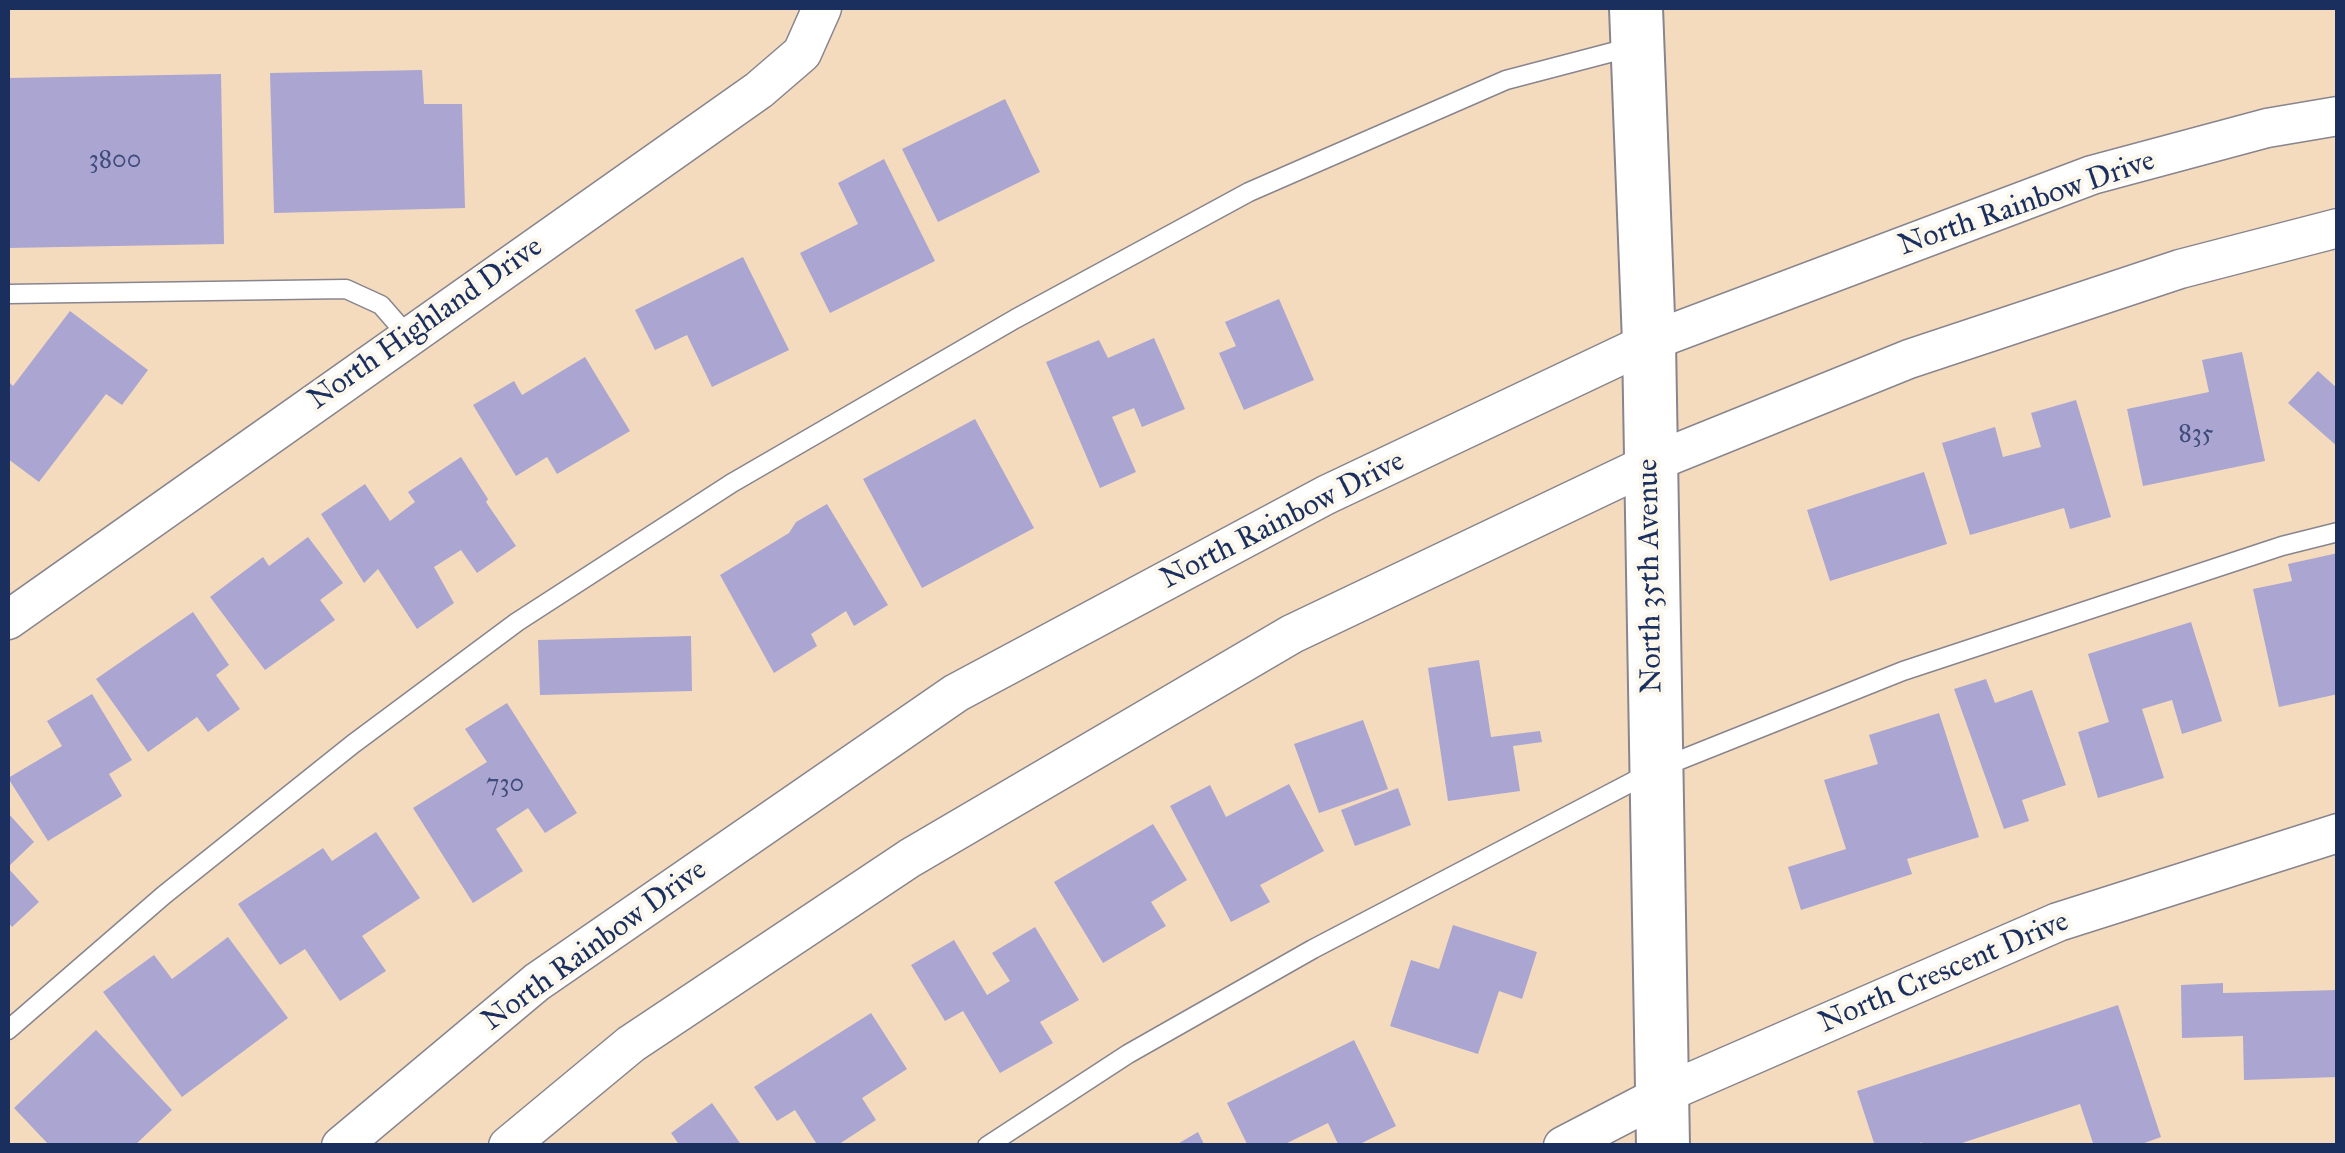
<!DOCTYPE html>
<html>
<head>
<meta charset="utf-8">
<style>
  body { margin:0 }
  #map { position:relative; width:2345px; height:1153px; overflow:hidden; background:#f4dbbe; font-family:"IM FELL Great Primer",serif }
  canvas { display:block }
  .frame { position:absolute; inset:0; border:10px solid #1b2f5e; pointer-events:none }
</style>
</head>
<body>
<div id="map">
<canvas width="2345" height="1153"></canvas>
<div class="frame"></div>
</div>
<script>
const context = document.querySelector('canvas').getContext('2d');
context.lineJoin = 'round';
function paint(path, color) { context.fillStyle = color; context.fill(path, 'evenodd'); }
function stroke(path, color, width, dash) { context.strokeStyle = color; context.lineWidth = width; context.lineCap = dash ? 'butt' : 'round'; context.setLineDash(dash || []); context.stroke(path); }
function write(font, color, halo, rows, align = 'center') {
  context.font = font + ' "IM FELL Great Primer",serif'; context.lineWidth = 8; context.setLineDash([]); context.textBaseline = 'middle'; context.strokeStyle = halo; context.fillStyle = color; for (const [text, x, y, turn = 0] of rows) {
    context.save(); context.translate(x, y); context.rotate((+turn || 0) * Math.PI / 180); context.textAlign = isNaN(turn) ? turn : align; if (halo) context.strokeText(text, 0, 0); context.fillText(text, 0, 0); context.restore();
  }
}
paint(new Path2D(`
  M422 70 424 104H462L465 208 274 213 270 73Z
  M221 74 224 244 8 248V78Z
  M1005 99 1040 172 938 222 902 149Z
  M884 159 935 261 830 313 800 253 858 224 838 183Z
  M743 257 789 350 712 387 687 335 655 350 635 310Z
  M1279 299 1314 380 1244 410 1219 353 1236 346 1225 322Z
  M70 311 148 370 122 405 106 394 39 482 8 459V381L13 386Z
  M1154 338 1185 409 1142 427 1134 408 1112 417 1136 472 1100 488 1046 362 1099 340 1108 358Z
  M2242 352 2265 461 2143 486 2127 409 2209 392 2202 360Z
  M585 357 630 431 557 474 547 457 516 476 473 405 514 381 522 395Z
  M2318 371 2338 389V447L2288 403Z
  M2076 400 2111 517 2070 529 2064 508 1970 535 1942 443 1995 427 2003 457 2041 447 2031 413Z
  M975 419 1034 528 922 588 863 479Z
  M461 457 488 499 486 502 516 546 477 573 461 550 434 567 454 603 417 629 378 569 364 583 321 514 365 484 390 521 415 502 408 492Z
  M1924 472 1947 544 1830 581 1807 510Z
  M827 504 888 605 854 626 846 611 811 634 817 646 774 673 720 575 789 533 796 522Z
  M308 537 343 583 320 600 335 620 265 670 210 597 263 557 269 566Z
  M2338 553V694L2279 707 2253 589 2292 581 2288 564Z
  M193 612 229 665 216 675 240 709 208 732 197 717 148 752 96 679Z
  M2191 622 2222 721 2182 734 2172 700 2142 709 2164 778 2098 798 2078 732 2109 722 2088 654Z
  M691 636 692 691 540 695 538 640Z
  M1479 660 1491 737 1540 731 1542 742 1513 746 1520 791 1448 801 1428 668Z
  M1986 679 1995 703 2032 690 2066 785 2022 800 2029 821 2004 829 1954 689Z
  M92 694 132 760 109 774 122 796 48 841 8 778 62 746 47 721Z
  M507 703 577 813 545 833 528 808 496 829 523 871 473 903 413 808 487 762 465 729Z
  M1939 713 1979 837 1907 859 1912 874 1801 910 1788 867 1846 849 1824 780 1878 764 1869 735Z
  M1363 720 1388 789 1319 813 1294 744Z
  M1289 784 1324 851 1260 885 1270 902 1231 922 1170 806 1210 785 1226 817Z
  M1398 788 1411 825 1355 846 1341 810Z
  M8 813 34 842 8 867Z
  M1153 824 1187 880 1151 902 1166 926 1103 963 1054 882Z
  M376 832 420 898 362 936 386 971 340 1001 305 949 280 965 238 904 323 848 332 861Z
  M8 868 39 902 12 927 8 922Z
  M1453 925 1537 952 1522 999 1499 991 1478 1054 1390 1026 1411 960 1439 969Z
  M1035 927 1079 1000 1040 1022 1053 1043 1000 1073 963 1011 945 1021 911 965 954 940 987 995 1010 981 992 953Z
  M228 937 288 1018 182 1097 103 992 154 955 172 979Z
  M2223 983V993L2338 990V1077L2244 1080 2243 1036 2182 1038 2181 985Z
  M2118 1005 2161 1137 2136 1146H2094L2080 1104 1953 1146H1923L1922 1142 1912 1146H1875L1857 1091Z
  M871 1013 907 1069 862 1098 876 1120 836 1146H818L795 1110 777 1121 754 1087Z
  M96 1030 172 1110 134 1146H50L14 1108Z
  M1354 1040 1396 1126 1356 1146H1339L1328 1123 1281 1146H1248L1227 1103Z
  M712 1103 742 1146H680L671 1133Z
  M1198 1132 1205 1146H1174Z`), '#aaa5d1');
const lane = new Path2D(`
  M8 294 346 289 381 305 408 336
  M8 1030 164 895 353 744 517 622 732 483 1015 319 1249 192 1506 80 1632 47
  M987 1146 1128 1054 1313 949 1655 770 1903 671 2282 546 2338 532`);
const street = new Path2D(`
  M8 620 759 90 802 53 822 8
  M341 1146 537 982 956 693 1326 495 1649 342 2092 175 2267 128 2338 116
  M508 1146 631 1044 910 858 1292 634 1649 464 1909 359 2180 269 2338 228
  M1563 1146 1661 1095 2058 922 2338 833`);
const secondary = new Path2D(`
  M1636 8 1649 342 1663 1146`);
stroke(lane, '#88858e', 21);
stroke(street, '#88858e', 41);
stroke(secondary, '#88858e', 56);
stroke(lane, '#fff', 18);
stroke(street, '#fff', 38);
stroke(secondary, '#fff', 52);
write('25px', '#3f4c7b', null, [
  ["3800",115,161],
  ["835",2196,435],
  ["730",505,785]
]);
write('30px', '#1b2f5e', '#fbf7ec', [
  ["North Rainbow Drive",2027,204,-19],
  ["North Highland Drive",426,324,-35],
  ["North Rainbow Drive",1283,521,-27],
  ["North 35th Avenue",1651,576,-91],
  ["North Rainbow Drive",595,946,-36],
  ["North Crescent Drive",1944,973,-23]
]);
</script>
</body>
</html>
